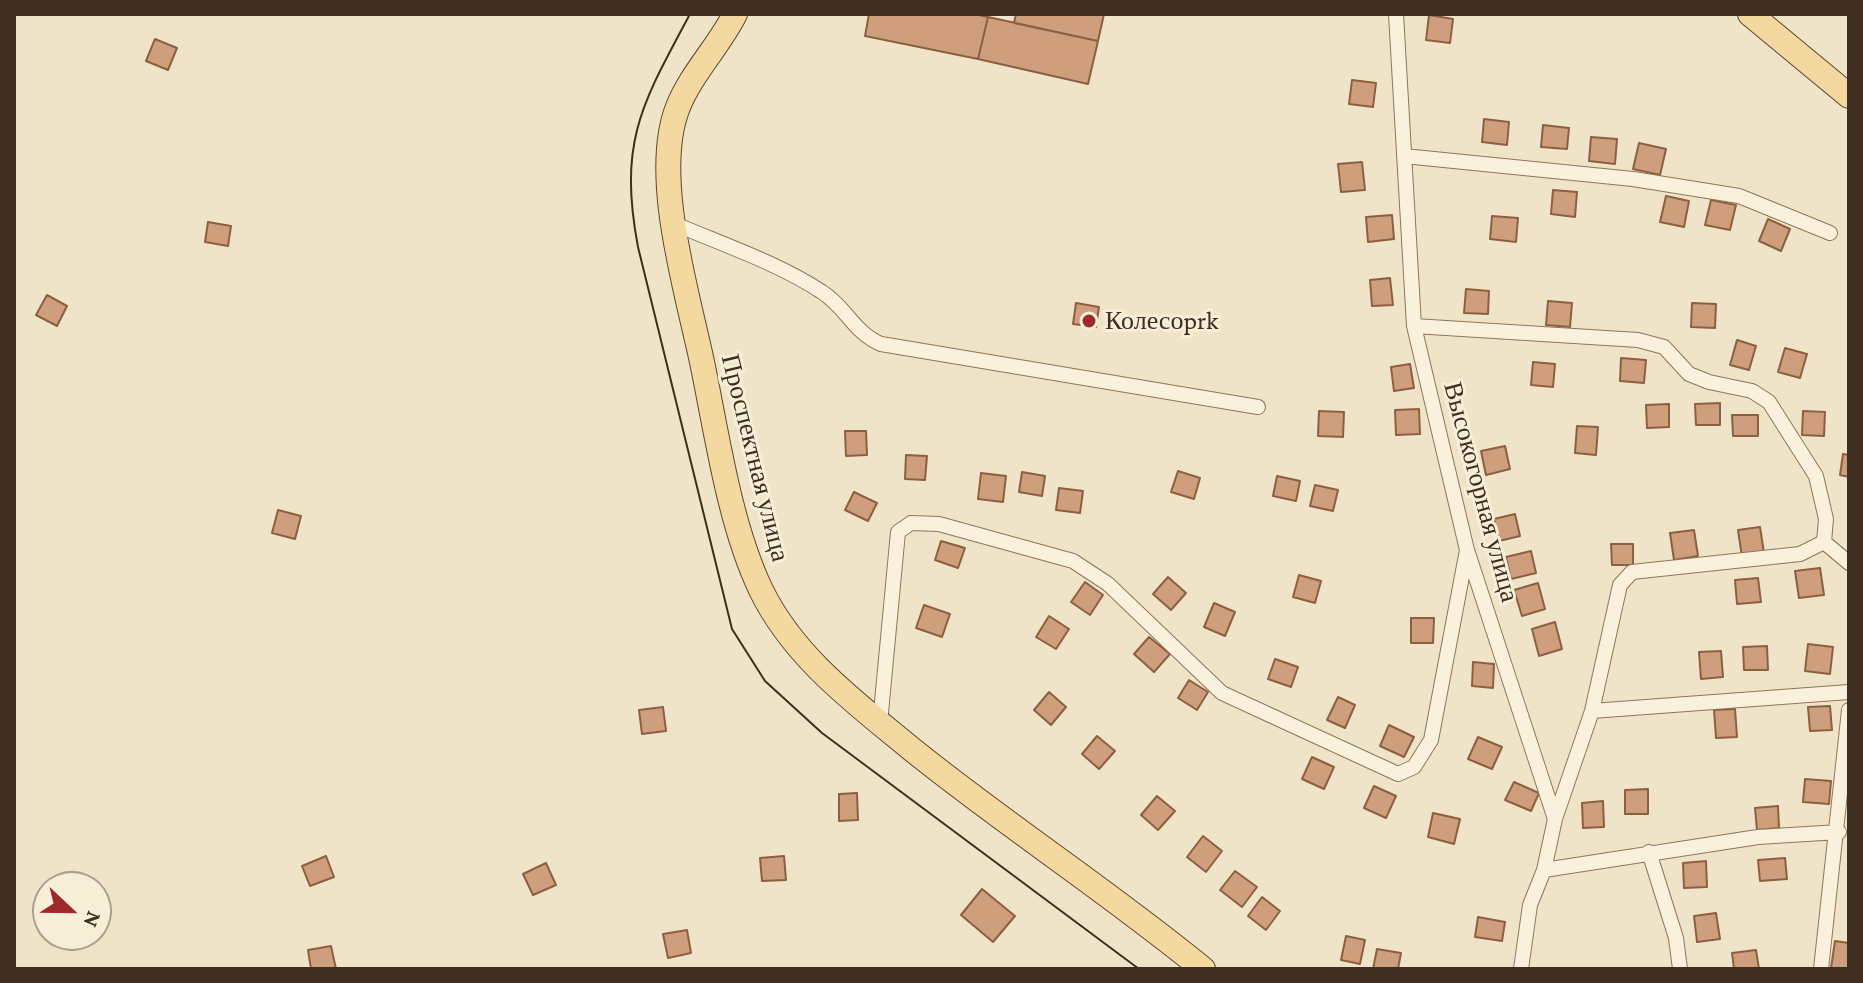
<!DOCTYPE html>
<html>
<head>
<meta charset="utf-8">
<style>
  body { margin:0 }
  #map { position:relative; width:1863px; height:983px; overflow:hidden; background:#f0e4c8; font-family:"Crimson Pro",serif }
  canvas { display:block }
  .frame { position:absolute; inset:0; border:16px solid #3d2e20; pointer-events:none }
  .north { position:absolute; left:32px; top:871px; width:80px; height:80px; box-sizing:border-box; background:#f7eed8; border:2px solid #ada18e; border-radius:50%; rotate:112deg; font-size:22px; font-weight:700; line-height:32px; text-align:center; color:#3d2e20 }
  .north::after { content:''; display:block; margin:auto; width:28px; height:36px; background:#9e2a2b; clip-path:polygon(50% 0,100% 100%,50% 72%,0 100%) }
</style>
</head>
<body>
<div id="map">
<canvas width="1863" height="983"></canvas>
<div class="frame"></div>
<div class="north">N</div>
</div>
<script>
const context = document.querySelector('canvas').getContext('2d');
context.lineJoin = 'round';
function paint(path, color) { context.fillStyle = color; context.fill(path, 'evenodd'); }
function stroke(path, color, width, dash) { context.strokeStyle = color; context.lineWidth = width; context.lineCap = dash ? 'butt' : 'round'; context.setLineDash(dash || []); context.stroke(path); }
function write(font, color, halo, rows, align = 'center') {
  context.font = font + ' "Crimson Pro",serif'; context.lineWidth = 6; context.setLineDash([]); context.textBaseline = 'middle'; context.strokeStyle = halo; context.fillStyle = color; for (const [text, x, y, turn = 0] of rows) {
    context.save(); context.translate(x, y); context.rotate((+turn || 0) * Math.PI / 180); context.textAlign = isNaN(turn) ? turn : align; if (halo) context.strokeText(text, 0, 0); context.fillText(text, 0, 0); context.restore();
  }
}
const building = new Path2D(`
  M869 14H974L988 17 978 59 865 36Z
  M1016 14H1104L1098 41 1014 23Z
  M1429 15 1453 19 1450 43 1426 40Z
  M988 17 1098 41 1088 84 978 59Z
  M155 39 177 48 168 70 146 61Z
  M1352 80 1376 83 1373 107 1349 104Z
  M1484 119 1509 122 1507 145 1482 142Z
  M1543 125 1569 128 1567 149 1541 147Z
  M1591 137 1617 139 1615 164 1589 161Z
  M1639 143 1666 149 1660 175 1633 169Z
  M1362 162 1365 190 1341 192 1338 164Z
  M1553 190 1577 192 1575 217 1551 214Z
  M1666 196 1689 201 1684 227 1660 222Z
  M1711 200 1736 205 1730 230 1705 225Z
  M1392 215 1394 239 1368 242 1366 217Z
  M1492 216 1518 218 1516 242 1490 239Z
  M1768 219 1790 229 1781 251 1759 241Z
  M208 222 231 226 228 246 205 242Z
  M1390 278 1393 305 1372 306 1370 280Z
  M1466 289 1489 291 1488 314 1464 313Z
  M47 295 67 306 57 326 36 315Z
  M1548 301 1572 303 1570 327 1546 325Z
  M1076 303 1099 307 1096 327 1073 324Z
  M1692 303 1716 304 1715 328 1691 327Z
  M1737 340 1756 346 1749 370 1730 365Z
  M1785 348 1807 354 1800 378 1778 372Z
  M1621 358 1646 360 1644 383 1620 381Z
  M1533 362 1555 364 1553 387 1531 385Z
  M1410 364 1414 388 1394 391 1391 367Z
  M1720 403V425H1696L1695 404Z
  M1669 404V427L1647 428 1646 405Z
  M1419 409 1420 434 1396 435 1395 410Z
  M1319 411 1344 412 1343 437 1318 436Z
  M1803 411 1825 412 1824 436 1802 435Z
  M1732 415H1758V436H1733Z
  M1577 426 1598 427 1596 455 1575 453Z
  M845 431H866L867 455 846 456Z
  M1505 446 1510 469 1486 475 1481 451Z
  M1843 454 1849 455V477L1840 475Z
  M906 455 927 456 925 480 905 479Z
  M1178 471 1200 478 1194 499 1171 492Z
  M1022 472 1045 476 1042 496 1019 492Z
  M981 473 1006 476 1003 502 978 499Z
  M1277 476 1300 481 1296 501 1273 496Z
  M1315 485 1338 490 1333 511 1310 506Z
  M1059 488 1083 491 1080 513 1056 510Z
  M854 492 877 503 868 521 845 510Z
  M278 510 301 516 295 539 272 533Z
  M1515 514 1520 536 1499 541 1494 519Z
  M1760 527 1764 553 1742 557 1738 530Z
  M1694 530 1698 556 1674 560 1670 533Z
  M941 541 965 548 958 568 935 560Z
  M1611 544H1633V565H1612Z
  M1531 551 1536 573 1511 579 1506 557Z
  M1820 568 1824 595 1799 598 1795 571Z
  M1299 575 1321 581 1315 603 1293 597Z
  M1168 577 1186 593 1171 610 1153 594Z
  M1758 578 1761 602 1737 604 1735 580Z
  M1085 582 1103 595 1090 615 1071 602Z
  M1538 583 1545 609 1522 616 1514 590Z
  M1214 603 1235 612 1225 636 1204 627Z
  M924 605 950 614 942 637 916 628Z
  M1049 616 1069 629 1056 649 1036 637Z
  M1411 618H1434L1433 643H1411Z
  M1555 622 1562 649 1539 656 1532 629Z
  M1149 637 1170 654 1154 672 1134 654Z
  M1808 644 1833 647 1830 674 1805 671Z
  M1767 646 1768 670H1744L1743 647Z
  M1721 651 1723 677 1701 679 1699 652Z
  M1275 659 1298 667 1291 687 1268 679Z
  M1473 662 1494 664 1493 688 1472 686Z
  M1189 680 1208 692 1197 710 1178 698Z
  M1049 692 1066 707 1051 725 1034 710Z
  M1338 697 1355 705 1345 728 1327 720Z
  M1830 706 1832 730 1810 731 1808 707Z
  M663 707 666 731 642 734 639 710Z
  M1735 709 1737 737 1716 738 1714 710Z
  M1389 725 1414 737 1404 757 1380 746Z
  M1097 736 1115 751 1099 769 1082 754Z
  M1478 737 1502 747 1492 769 1468 759Z
  M1312 757 1334 767 1324 789 1302 779Z
  M1805 779 1831 781 1829 804 1803 802Z
  M1514 782 1539 793 1531 811 1505 800Z
  M1374 786 1396 796 1386 818 1364 808Z
  M1648 789V814H1625V790Z
  M857 793 858 820 839 821V794Z
  M1157 796 1175 811 1158 830 1141 815Z
  M1603 801 1604 827 1583 828 1582 803Z
  M1778 806 1779 828 1757 830 1755 808Z
  M1433 813 1460 819 1454 844 1428 837Z
  M1203 836 1222 851 1206 872 1187 857Z
  M326 856 334 877 310 886 302 866Z
  M784 856 786 880 762 881 760 858Z
  M1785 858 1787 879 1760 881 1758 860Z
  M1706 861 1707 887 1684 888 1683 863Z
  M546 863 556 885 533 895 523 874Z
  M1235 871 1257 887 1242 907 1220 890Z
  M982 889 1015 916 993 942 961 915Z
  M1262 897 1280 911 1266 930 1248 916Z
  M1716 913 1720 939 1697 942 1694 916Z
  M1478 917 1505 922 1502 941 1475 937Z
  M687 930 691 953 668 958 663 934Z
  M1346 936 1365 940 1360 964 1341 960Z
  M1835 941 1849 943V969L1831 968Z
  M331 946 336 969H311L308 950Z
  M1377 949 1401 953 1398 969H1373Z
  M1756 950 1759 969H1734L1732 953Z`);
paint(building, '#cf9f7d');
stroke(building, '#8d5f41', 2);
const street = new Path2D(`
  M1396 14 1414 326 1467 550 1555 819 1544 870 1530 905 1521 969
  M1404 156 1633 179 1739 196 1830 233
  M675 224C724 245 778 263 822 292 846 307 854 333 881 344L1258 407
  M1414 326 1638 340 1664 347 1689 374 1709 382 1752 391 1769 402 1816 476 1826 519 1824 542 1849 563
  M1592 711 1849 692
  M880 723 898 532 911 523 939 524 1073 561 1108 584 1222 693 1398 774 1414 767 1431 740 1467 550
  M1555 819 1592 711 1620 585 1632 572 1800 554 1824 542
  M1649 852 1676 938 1680 969
  M1544 870 1758 837 1839 832
  M1821 969 1849 710`);
const primary = new Path2D(`
  M735 14C719 46 691 74 678 107 651 174 687 291 702 362 717 434 729 523 761 590 793 656 853 701 909 747 1004 824 1108 891 1203 969
  M1750 14 1849 96`);
stroke(street, '#8d765c', 16);
stroke(primary, '#5b4430', 26);
stroke(street, '#faf1dc', 14);
stroke(primary, '#f3d9a0', 24);
stroke(new Path2D(`
  M690 14C642 104 618 141 638 247L732 629 765 681 822 733 1139 969`), '#3d2e20', 2);
for (const [x, y, r, color] of [
  [1089,321,8,"#9e2a2b"]
]) { const dot = new Path2D(); dot.arc(x, y, r, 0, 2 * Math.PI); context.fillStyle = color; context.fill(dot); stroke(dot, '#f7eed8', 3); }
write('26px', '#3d2e20', '#f7eed8', [
  ["Колесоprk",1105,321]
], 'left');
write('26px', '#3d2e20', '#f7eed8', [
  ["Проспектная улица",755,458,76],
  ["Высокогорная улица",1481,492,75]
]);
</script>
</body>
</html>
